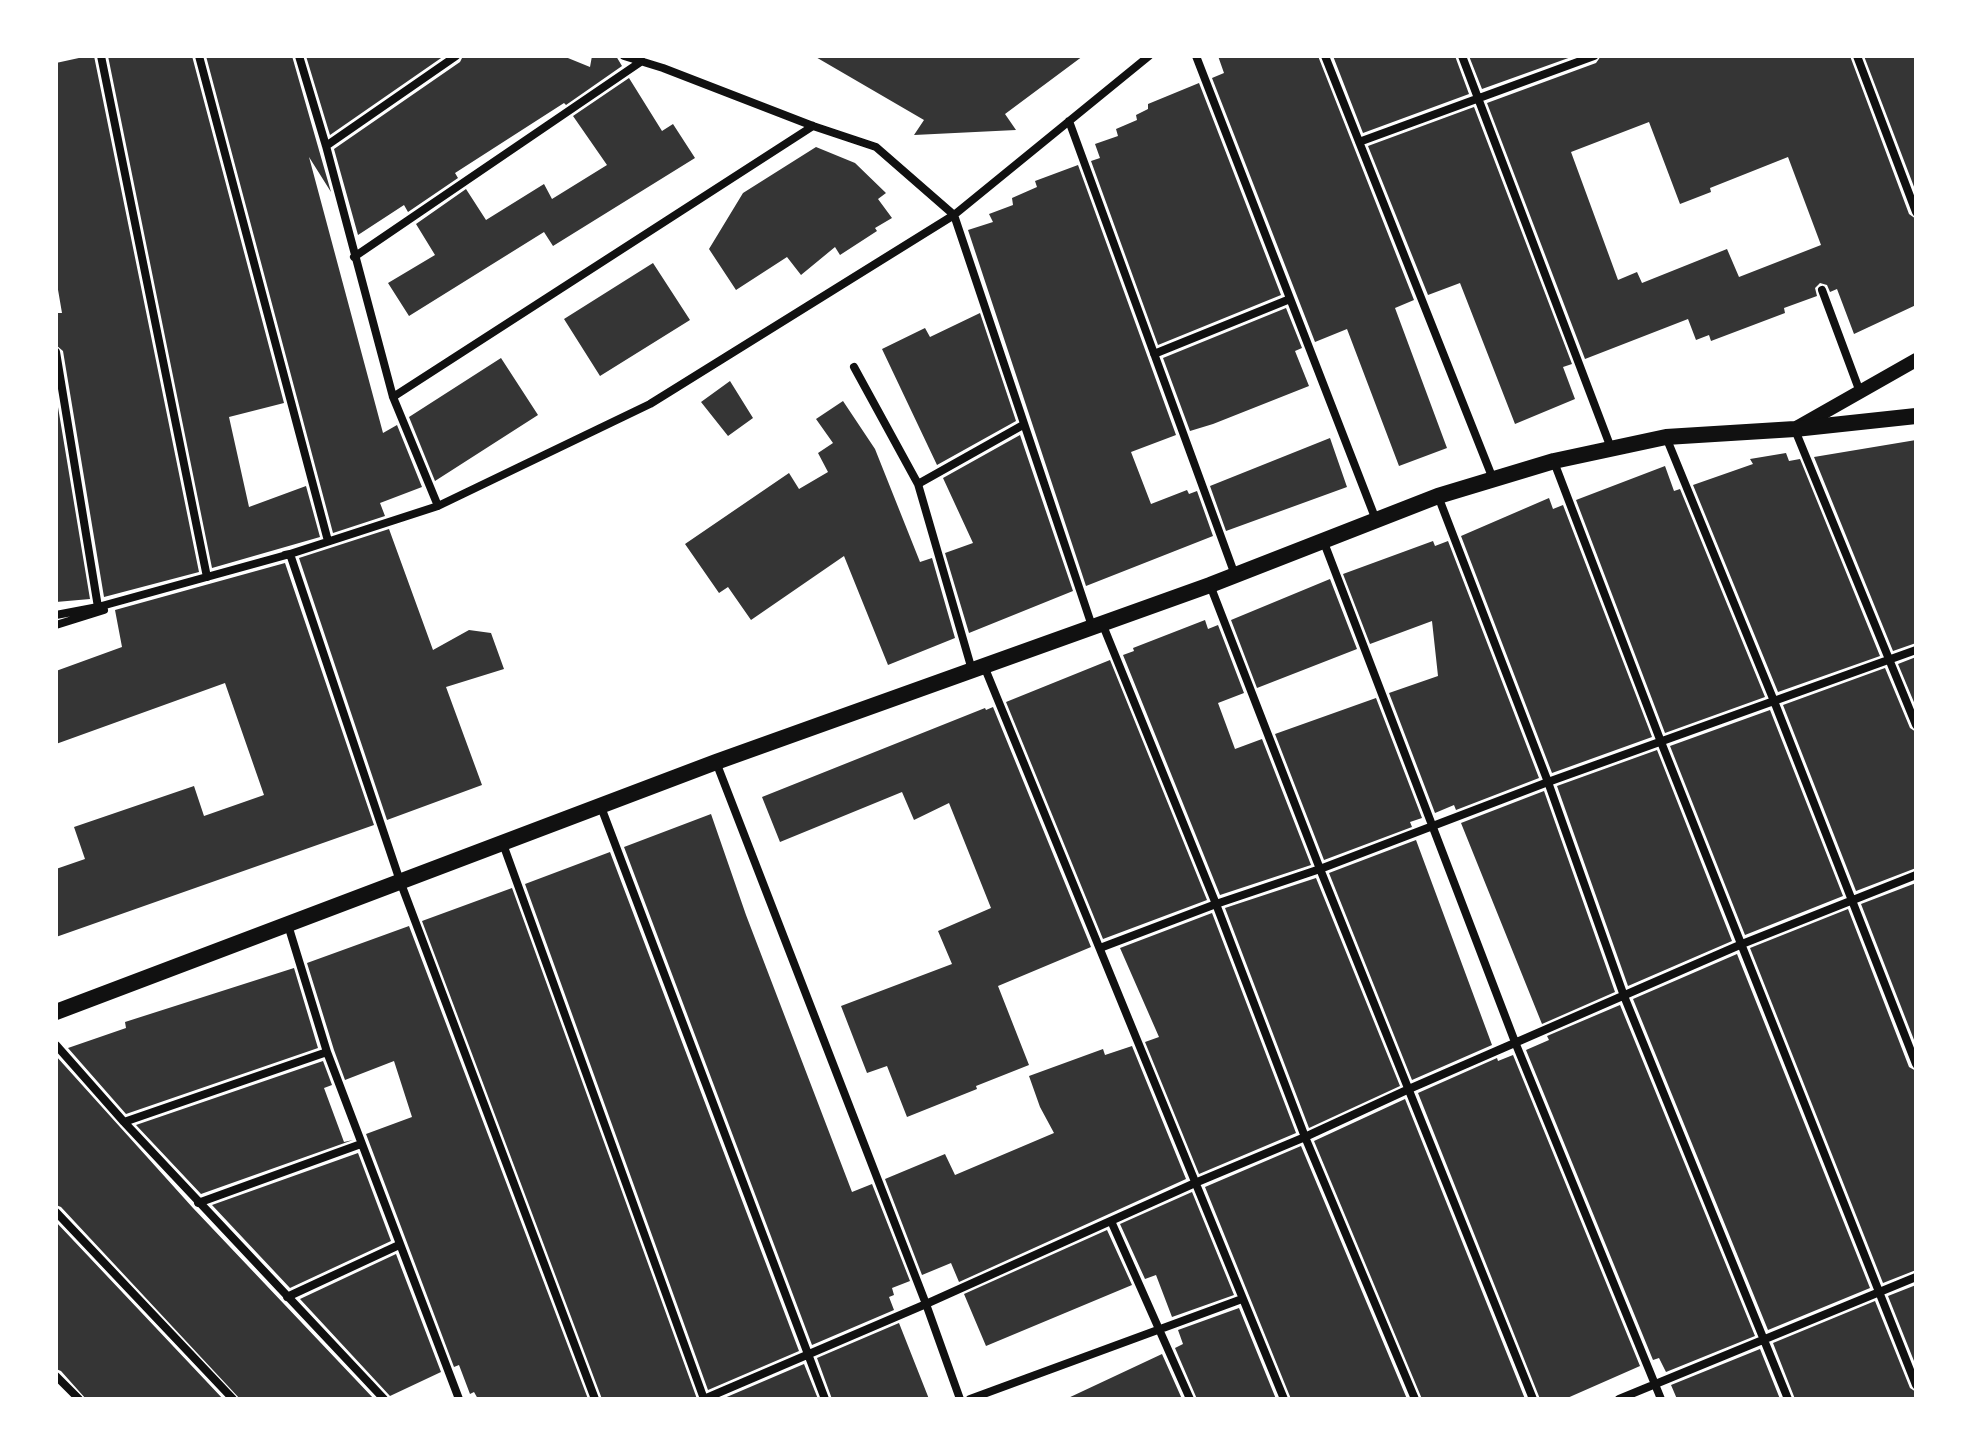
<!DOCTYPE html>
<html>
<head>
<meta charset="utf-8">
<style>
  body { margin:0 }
  #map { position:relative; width:1972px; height:1455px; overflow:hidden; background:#fff; font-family:"Varela Round",sans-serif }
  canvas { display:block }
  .frame { position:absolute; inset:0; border:58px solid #fff; pointer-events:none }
</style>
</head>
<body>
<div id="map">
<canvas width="1972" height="1455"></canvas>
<div class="frame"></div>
</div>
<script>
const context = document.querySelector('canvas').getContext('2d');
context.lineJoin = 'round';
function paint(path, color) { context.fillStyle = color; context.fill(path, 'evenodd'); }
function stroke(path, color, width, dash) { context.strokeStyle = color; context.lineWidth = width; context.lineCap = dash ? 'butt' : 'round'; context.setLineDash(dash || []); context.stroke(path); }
paint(new Path2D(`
  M88 56H94L199 572 104 597 63 351 56 345V313H62L56 278V63Z
  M108 56H192L284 403 229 417 249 507 306 486 320 537 212 568Z
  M206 56H292L331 192 309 157 383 433 397 425 422 487 380 503 385 516 333 533Z
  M306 56H444L330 135Z
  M463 56H563L590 67 592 56H616L622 66 566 105 564 103 455 173 458 178 408 212 404 205 358 235 334 149 460 62Z
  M814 56H1083L1005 114 1016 130 914 135 924 120Z
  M1218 56H1318L1414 300 1395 308 1447 448 1399 466 1347 329 1315 342 1212 78 1224 73Z
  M1333 56H1455L1469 94 1363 133Z
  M1469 56H1574L1482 89Z
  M1601 56H1850L1909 214 1916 219V305L1854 334 1837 289 1830 292 1827 285 1820 283 1815 288 1817 296 1784 308 1785 313 1711 341 1709 335 1696 340 1688 319 1585 359 1487 103 1596 63ZM1649 122 1680 204 1711 192 1710 188 1788 157 1821 245 1739 277 1727 249 1642 283 1637 272 1618 280 1571 152Z
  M1864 56H1916V192Z
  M629 78 662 131 673 124 695 158 553 246 544 232 409 316 388 283 435 255 416 224 466 189 486 220 544 184 552 199 607 165 573 116Z
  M1199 83 1281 295 1158 345 1091 161 1100 158 1095 144 1118 136 1116 129 1137 120 1136 115 1148 109V104Z
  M1474 107 1572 364 1563 367 1575 399 1515 424 1460 283 1428 295 1368 146Z
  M816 147 855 163 886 193 878 199 892 218 875 228 877 231 840 255 835 247 801 275 787 257 736 290 709 249 743 193Z
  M1078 165 1176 435 1131 452 1151 504 1187 490 1189 494 1197 491 1213 536 1086 586 968 230 993 222 989 214 1013 205 1012 198 1037 187 1035 181Z
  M653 263 690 320 600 376 564 319Z
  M1286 308 1302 348 1295 351 1309 386 1213 424 1190 431 1163 358Z
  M980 313 1016 421 937 465 882 349 925 328 930 337Z
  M501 358 538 415 435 481 409 417Z
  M730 381 753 418 728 436 701 402Z
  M56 395 90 599 56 602Z
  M843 401 875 449 920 562 932 558 955 638 888 665 844 556 751 620 728 587 719 593 685 544 789 473 799 489 828 472 818 453 833 443 816 419Z
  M1020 435 1073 591 969 633 945 553 973 543 943 478Z
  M1330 438 1347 487 1226 531 1210 486Z
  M1916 440V643L1893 651 1814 457Z
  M1786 453 1789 461 1800 459 1880 656 1778 692 1693 485 1753 464 1750 459Z
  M1665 466 1674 491 1680 489 1765 697 1665 733 1576 500Z
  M1549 498 1553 509 1563 505 1652 737 1552 773 1461 536Z
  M389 529 433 650 469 630 491 633 504 669 446 687 482 785 387 820 299 558Z
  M1433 541 1435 546 1448 541 1539 778 1456 810 1454 805 1435 813 1389 693 1438 676 1432 621 1370 644 1343 574Z
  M285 563 374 825 56 937V869L85 859 74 827 194 786 204 816 264 795 225 683 56 744V671L122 647 115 610Z
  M1330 579 1357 649 1257 688 1231 620Z
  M1205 620 1208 629 1218 625 1244 693 1218 703 1235 749 1262 739 1311 865 1220 895 1123 655 1134 651 1133 648Z
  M1916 657V707L1898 664Z
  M1110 660 1207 900 1103 939 1006 702Z
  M1885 668 1910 728 1916 732V868L1856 891 1783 705Z
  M1376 698 1422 818 1410 822 1412 827 1324 860 1275 734Z
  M993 707 1091 947 998 986 1029 1065 976 1086 977 1089 907 1117 887 1066 867 1073 841 1006 952 964 938 931 991 908 949 803 914 820 902 792 780 842 762 797 985 708 986 710Z
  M1770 710 1843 896 1745 935 1670 746Z
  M1657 750 1732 941 1628 986 1557 786Z
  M1544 791 1615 992 1542 1024 1461 823Z
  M711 814 746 915 852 1192 872 1184 910 1281 892 1288 894 1295 889 1297 894 1310 812 1345 624 847Z
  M1416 840 1492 1045 1412 1080 1329 873Z
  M610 852 799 1351 708 1390 525 884Z
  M1316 878 1400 1086 1309 1128 1225 908Z
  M1916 883V1045L1861 904Z
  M512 888 697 1399H602L422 921Z
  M1848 909 1909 1067 1916 1071V1270L1883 1283 1750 948Z
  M1212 913 1296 1133 1199 1174 1145 1042 1159 1037 1120 948Z
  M409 926 588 1399H478L474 1392 470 1394 459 1365 454 1367 366 1134 412 1117 394 1061 345 1080 334 1050 307 963Z
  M1737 954 1870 1288 1768 1330 1633 999Z
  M294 968 318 1048 126 1114 68 1048 126 1028 125 1022Z
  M1620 1005 1755 1336 1666 1372 1659 1358 1653 1360 1526 1050 1549 1040 1547 1036Z
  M1132 1046 1186 1179 959 1282 951 1263 922 1275 885 1179 945 1154 955 1175 1054 1133 1040 1107 1029 1076 1103 1049 1105 1055Z
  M1513 1055 1640 1366 1565 1399H1540L1418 1093 1497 1058 1498 1061Z
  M56 1056 193 1208 374 1399H240L61 1207 56 1205Z
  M323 1061 332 1085 324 1088 344 1142 353 1140 201 1194 136 1125Z
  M1405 1099 1525 1399H1422L1314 1141Z
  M1301 1146 1407 1399H1291L1205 1187Z
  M358 1153 391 1241 290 1288 212 1205Z
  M1192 1192 1234 1295 1172 1317 1156 1275 1145 1279 1120 1224Z
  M56 1222 223 1399H86L61 1371 56 1369Z
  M1107 1230 1132 1285 986 1346 964 1294Z
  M396 1254 441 1372 390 1396 300 1299Z
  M1916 1285V1366L1888 1296Z
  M1875 1301 1910 1388 1916 1392V1399H1795L1773 1343Z
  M1239 1308 1276 1399H1197L1175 1348 1183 1344 1178 1330Z
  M899 1323 929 1399H832L817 1358Z
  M1760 1349 1780 1399H1677L1671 1385Z
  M1162 1354 1182 1399H1066Z
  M804 1364 818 1399H722Z`), '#353535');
stroke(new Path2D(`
  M101 56 207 577
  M199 56 328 541
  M299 56 326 146 393 397 438 506
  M624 56 663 68 813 126 876 147 954 215
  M1196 56 1376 520
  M1325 56 1493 479
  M1462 56 1611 448
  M1857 56 1916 212
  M1069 121 1235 575
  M1359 142 1594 56
  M326 146 456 56
  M954 215 1092 626
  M354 257 642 61
  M1822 290 1860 392
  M56 352 98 607
  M1154 354 1290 299
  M854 367 918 484 972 670
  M393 397 813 126
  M1795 430 1916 725
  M1666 437 1774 701 1916 1064
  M1554 462 1661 742 1916 1385
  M918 484 1023 425
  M1438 496 1548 782 1624 996 1788 1399
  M1323 540 1515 1042 1661 1399
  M285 555 290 554 400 881 595 1399
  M1210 585 1320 869 1533 1399
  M56 615 98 607 290 554 438 506 650 404 954 215 1149 56
  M1102 623 1216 904 1305 1137 1415 1399
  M56 625 104 610
  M984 666 1284 1399
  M716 762 926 1304 960 1399
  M601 807 825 1399
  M503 844 704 1399
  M288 925 327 1052 459 1399
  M1100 948 1216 904 1320 869 1548 782 1916 650
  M56 1045 124 1122 384 1399
  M124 1122 327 1052
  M198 1203 361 1144
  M56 1212 233 1399
  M1111 1221 1190 1399
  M287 1297 399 1245
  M56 1376 79 1399
  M704 1399 926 1304 1195 1183 1305 1137 1409 1089 1742 944 1916 875
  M970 1399 1242 1299
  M1619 1399 1916 1277`), '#111', 8);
stroke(new Path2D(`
  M1798 427 1916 360`), '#111', 14);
stroke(new Path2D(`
  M56 1012 716 762 1210 585 1438 496 1554 461 1666 437 1795 429 1916 416`), '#111', 16);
</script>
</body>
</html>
